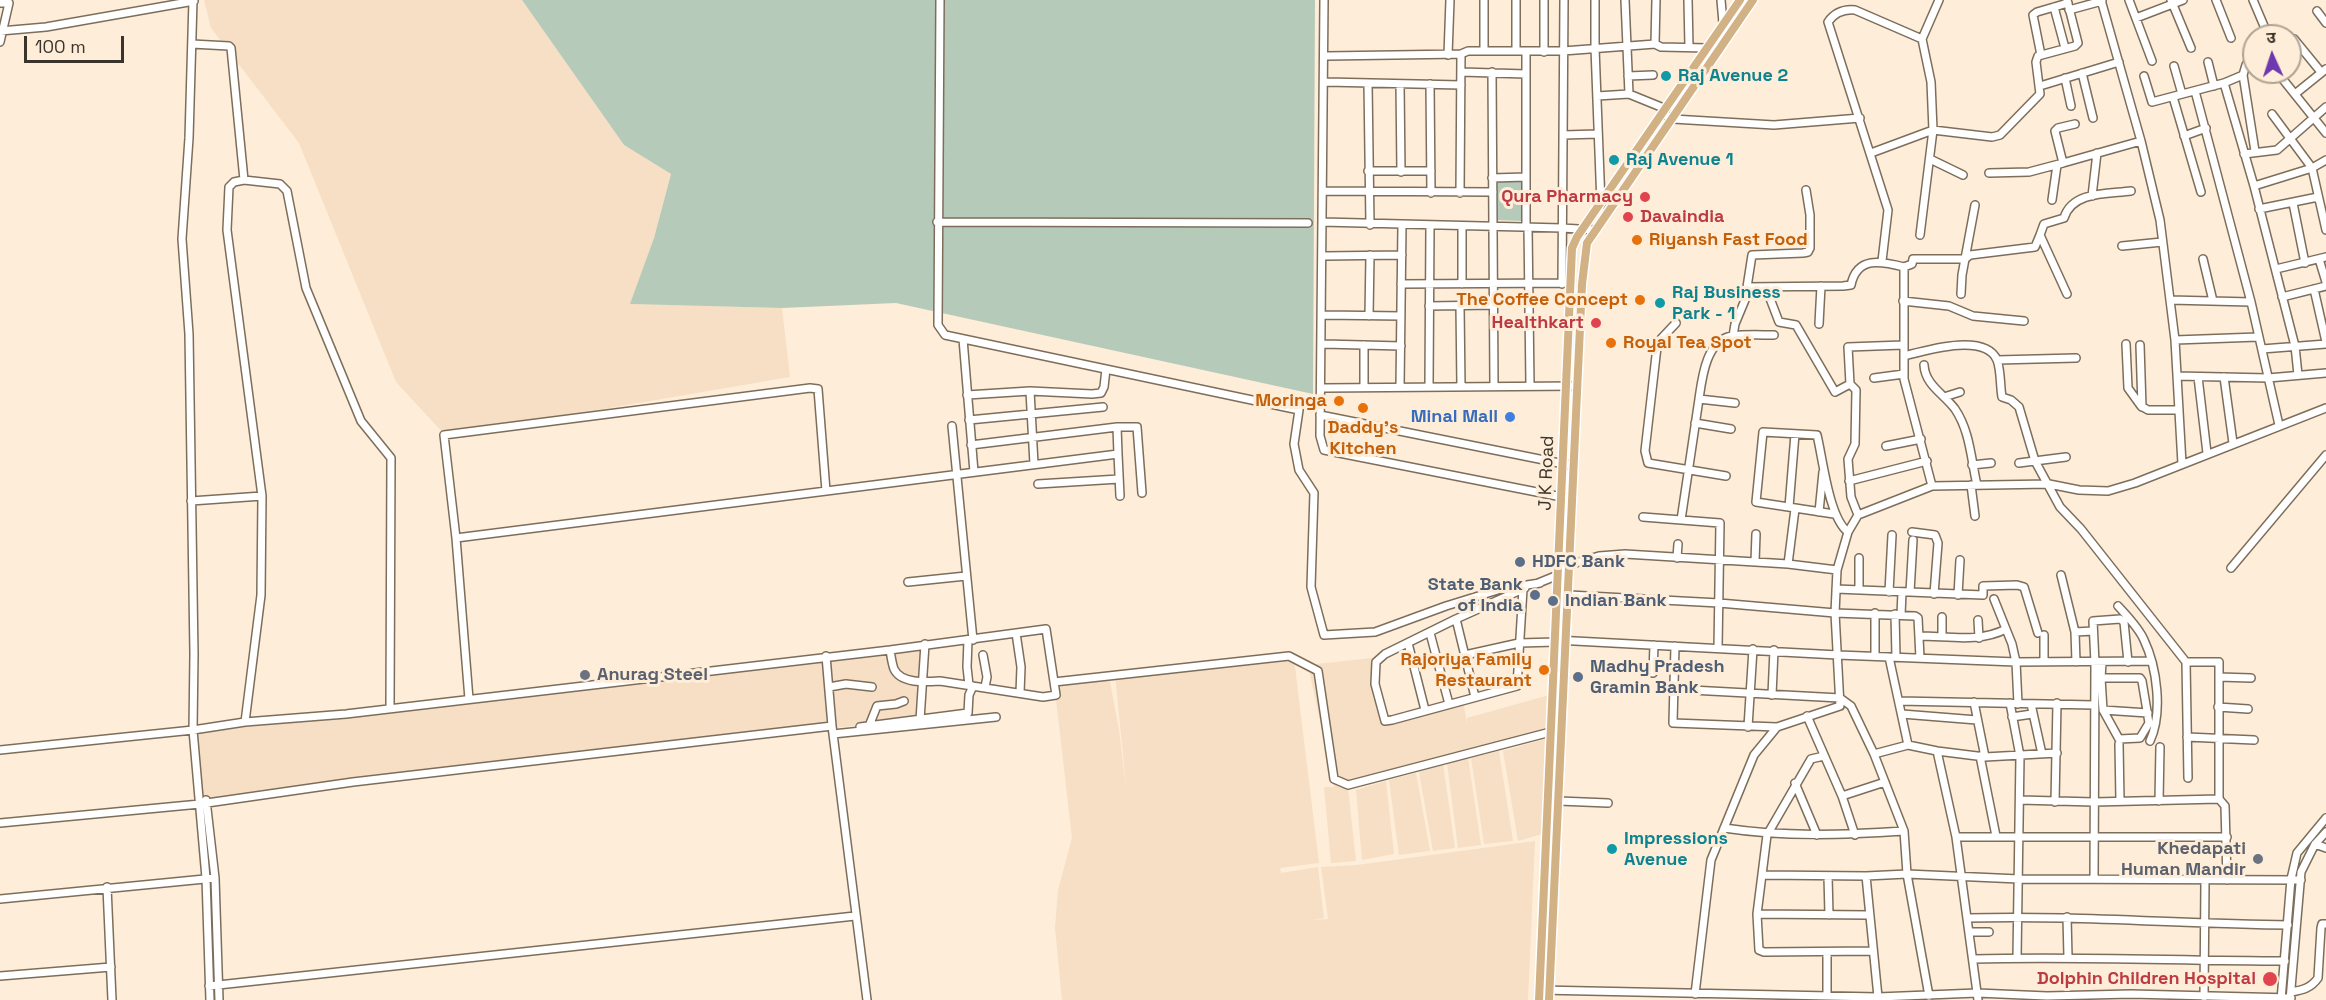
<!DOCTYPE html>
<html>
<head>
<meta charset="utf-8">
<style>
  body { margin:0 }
  #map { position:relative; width:2326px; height:1000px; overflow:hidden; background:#feedd8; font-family:"Space Grotesk","Noto Sans Devanagari",sans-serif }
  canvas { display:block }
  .north { position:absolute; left:2242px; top:24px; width:60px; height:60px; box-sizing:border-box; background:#feedd8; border:2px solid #b0a393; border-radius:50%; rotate:357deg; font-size:16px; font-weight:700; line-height:24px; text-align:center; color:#3b342c }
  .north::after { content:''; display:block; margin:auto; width:21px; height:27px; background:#6e38af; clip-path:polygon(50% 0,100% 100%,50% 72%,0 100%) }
  .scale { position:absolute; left:24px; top:36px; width:100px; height:27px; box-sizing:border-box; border:3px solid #3b342c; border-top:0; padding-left:8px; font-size:18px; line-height:21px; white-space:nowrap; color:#3b342c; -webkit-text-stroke:4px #feedd8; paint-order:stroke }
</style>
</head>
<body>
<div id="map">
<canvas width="2326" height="1000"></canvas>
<div class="north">उ</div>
<div class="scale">100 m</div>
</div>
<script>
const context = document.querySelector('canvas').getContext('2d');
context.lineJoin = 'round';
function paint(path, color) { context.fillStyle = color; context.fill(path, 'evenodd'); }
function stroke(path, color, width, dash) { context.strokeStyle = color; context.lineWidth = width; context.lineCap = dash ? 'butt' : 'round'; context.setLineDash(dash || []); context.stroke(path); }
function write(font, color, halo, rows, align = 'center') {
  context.font = font + ' "Space Grotesk",sans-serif'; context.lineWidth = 6; context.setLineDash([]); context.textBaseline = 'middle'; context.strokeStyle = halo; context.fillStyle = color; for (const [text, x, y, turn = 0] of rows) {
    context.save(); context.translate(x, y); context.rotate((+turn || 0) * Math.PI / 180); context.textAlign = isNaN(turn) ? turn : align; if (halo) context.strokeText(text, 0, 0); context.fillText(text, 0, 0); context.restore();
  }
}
paint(new Path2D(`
  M204 0H522L624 145 671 174 654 238 631 304 782 308 790 377 446 436 396 382 299 143 211 28Z
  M925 645 921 718 200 801 193 730Z
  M1372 658 1384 720 1463 700 1467 724V718L1553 694 1552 730 1337 787 1348 788 1356 861 1331 863 1324 787H1334L1308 665Z
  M1294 659 1319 863 1280 868 1281 873 1318 867 1324 918 1312 920 1328 919 1321 867 1357 865 1535 841 1528 1000H1062L1055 928 1058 890 1072 838 1054 682 1109 676 1119 730 1127 794 1115 675Z
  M1545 739 1542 834 1518 841 1503 751Z
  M1499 751 1513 841 1484 844 1471 758Z
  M1468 757 1481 845 1458 848 1447 763Z
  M1443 764 1455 848 1433 851 1419 772Z
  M1416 773 1430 851 1399 855 1389 780Z
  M1386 781 1394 854 1362 860 1356 790Z`), '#f6dfc4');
paint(new Path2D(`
  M522 0H1315L1313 394 896 303 782 308 630 304 654 238 671 174 624 145Z
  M1497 182H1522V221L1496 220Z`), '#b6cab9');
const minor = new Path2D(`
  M193 0 189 138 182 239 189 334 194 654 193 730 206 878 210 1000
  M940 0 938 325 945 335 1299 410 1294 444 1299 470 1314 493 1311 587 1324 635 1375 632 1446 606 1501 589 1540 583
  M1324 0 1320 436 1324 450 1572 499
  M1484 0V51
  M1516 0V51
  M1544 0V52
  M1595 0V48L1601 204
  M1625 0 1629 94
  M1688 0 1689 47
  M1721 0 1723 23
  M2101 0 2141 141 2160 220 2175 340 2182 464
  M2129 0 2152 61
  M2171 0 2191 48
  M2216 0 2231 38
  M2253 0 2264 26
  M0 3H9L0 42
  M2054 7 2065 48
  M2069 10 2102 1
  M2317 11 2326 23
  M2136 18 2183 0
  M0 31 46 27 194 1
  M2294 39 2321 72
  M192 44 229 46 231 48 244 180 280 184 287 191 306 288 361 421 391 458 390 708
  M1655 44 1656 0
  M1448 55 1450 0
  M2041 55 2033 15 2037 12 2068 3
  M1327 56 1461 54 1468 51H1563L1655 44 1661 47 1707 48
  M2208 62 2214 86
  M2174 66 2182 94
  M1461 72 1526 74
  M1492 72 1494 386
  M2277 72 2326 133
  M2082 73 2093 118
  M2243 75 2255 151
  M1628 76 1653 75
  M2144 76 2152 102 2224 83 2243 75 2246 65 2254 54
  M2065 78 2071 106
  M1326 82 1461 85
  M1368 83 1370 225
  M2224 83 2254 186 2295 346 2298 375
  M1400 84 1401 172
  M1430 84 1431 193
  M2040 86 2119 62
  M2195 91 2251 302 2279 425
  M2295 94 2326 69
  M1597 96 1629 94 1666 109
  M2173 97 2201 192
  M1663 114 1673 119 1774 125 1860 118
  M2272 114 2312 168 2326 230
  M1563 135 1598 134
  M2184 136 2206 128
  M1871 153 1933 130 1992 137 2000 135 2040 94 2036 62 2038 56 2075 46 2078 43 2067 0
  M2244 154 2277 150 2326 107
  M1930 159 1963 175
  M2063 163 2141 141
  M1368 171H1431
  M1989 173 2029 172 2063 163 2055 131 2058 128 2075 124
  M1492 178 1526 177
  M244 180 234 182 229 187 227 230 262 496 261 595 245 722
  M2254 186 2312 168 2326 160
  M1325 191 1493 192
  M1460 193 1461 54
  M2092 196 2097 153
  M2052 200 2057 165
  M2293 203 2305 263
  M2259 209 2318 197
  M937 222 1308 223
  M1322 222 1562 228 1595 230
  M1526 227V52
  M1528 227 1530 386
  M1920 235 1933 130 1931 82 1922 39 1939 0
  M2122 246 2162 242
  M1325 256 1402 255
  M2203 259 2213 301
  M2319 259 2326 282
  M1882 261 1888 210 1828 22C1835 12 1844 9 1855 10L1922 39
  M1904 267 1912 264 1913 259H1965L1970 255 2035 247 2040 235
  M2276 269 2326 257
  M1401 284 1564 283
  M1462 284V226
  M1562 284 1564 0
  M1747 287 1843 286 1851 285C1857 256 1881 261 1904 267V379L1932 486
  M1766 288 1779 322 1796 325 1835 392 1850 384
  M2314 289 2326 342
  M1961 294 1962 275 1975 205
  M2067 294 2040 235 2044 224 2064 218C2072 191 2108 194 2131 191
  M2282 297 2326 286
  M2170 300 2251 302
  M1903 301 1949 306 1973 316 2024 321
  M1429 306 1494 305
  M1460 306 1461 387
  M1324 315 1401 316
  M1369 316 1370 255
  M1676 323 1659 341 1657 347 1645 451 1648 463 1726 476
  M1819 324 1821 286
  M1733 336 1735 324 1745 300 1752 255 1803 253 1808 252 1810 248V215L1806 190
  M963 339 974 472
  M2175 340 2258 337
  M1324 344 1401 346
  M2126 344 2128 388 2141 406 2148 410H2179
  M2140 345 2142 407
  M2262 349 2326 344
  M1904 356C1924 351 1985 332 1997 360 2001 370 2000 386 2002 397L2011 400 2019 407 2035 461 2060 507 2081 529 2186 662 2188 778
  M1997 360 2076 358
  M1924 365C1925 385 1944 394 1955 409 1970 431 1971 459 1977 485
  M2177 376 2268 378 2326 373
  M2198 377 2207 453
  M2224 377 2233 443
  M1874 378 1904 374
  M1429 386 1430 226
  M1364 387V345
  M1400 387 1402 225
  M1324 388 1577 386
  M1030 391 1034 464
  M967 395 1030 391 1092 394 1101 393 1104 387 1106 369
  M1944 397 1960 392
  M1699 399C1702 378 1706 340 1732 336 1745 334 1760 335 1774 335
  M1320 415 1574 466
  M969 420 1103 407
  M1695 423 1731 429
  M952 426 973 640
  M1117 427H1137L1142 493
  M1886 446 1921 439
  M1118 454 1120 496
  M2019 463 2066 457
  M1972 465 1991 463
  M1849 481 1927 461
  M1038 484 1119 479
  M1971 485 1975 516
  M191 501 262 496
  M1789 507 1795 434
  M1819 512 1823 472
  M1834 514 1756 502 1763 432 1817 435C1823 460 1829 518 1848 532
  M1858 515 1851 497 1848 459 1855 444 1856 390 1850 384 1848 347 1903 345
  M1643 517 1720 523 1718 648
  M1681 520 1699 399 1735 403
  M1912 532 1935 535 1938 543 1934 594
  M456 538 1118 454 1117 427 971 445
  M1677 558 1678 544
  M1755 562 1756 534
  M1788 564 1795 509
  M1569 565 1599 556 1625 554 1788 564 1837 570
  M2231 568 2326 455
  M2061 575 2075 632 2076 662
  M908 582 966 576
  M1536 584 1558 575
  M1523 589 1517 686 1392 720 1385 721 1375 684 1376 662 1385 654 1456 619 1523 589 1525 588
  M1836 589 1983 595V586L2017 585 2024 587 2038 633
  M1859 590V558
  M1889 592 1892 535
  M1910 592 1913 540
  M1569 595 1719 603 1835 613 1915 616 1918 618 1920 658
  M1958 595 1960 560
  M1994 599 2012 644 2016 662 2018 704
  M2118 606C2127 616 2139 628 2144 640 2157 667 2163 713 2150 741
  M1875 613V656
  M1895 614 1896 657
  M1901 615 1902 592
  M1456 619 1475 697
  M1978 620 1979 638
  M2075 632 2093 631
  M1016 633 1021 667 1020 693
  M1430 633 1449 704
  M1919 636C1948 636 1979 643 2006 629
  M1942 636V617
  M968 640 967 667 969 685
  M1556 640 1838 655 2016 662 2151 661
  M1408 643 1425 710
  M1675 646 1673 723 1777 727
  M983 655 987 677 985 687
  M1465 655 1519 643 1556 642
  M826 656 832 726 867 1000
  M1889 657 1908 745
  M2044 662V635
  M2186 662H2219V799L2225 806 2227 880
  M1653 673 1654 645
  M2219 677 2251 678
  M2101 678 2103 710 2119 739 2140 738 2149 723 2142 681 2140 678H2101L2102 663
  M1054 682 1289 656 1318 671 1334 779 1348 785 1562 729
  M829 687 846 684 872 687
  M1673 689 1840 698 1851 706 1874 754 1904 831 1907 874 1929 996
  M1772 695 1774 650
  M469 699 456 538 444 435 810 388 818 389 826 491
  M1899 701 2094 705
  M1974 702 1985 757
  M2010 703 2020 756 2017 958
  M2031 704 2042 754
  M2218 707 2248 709
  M2103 710 2148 713
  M1902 714 1977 720
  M1807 716 1842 796 1855 835
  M2012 717 2032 714
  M920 720 925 644
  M869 726 877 706 896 704 904 701
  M860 727 968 713 969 695 973 686
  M1748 727 1753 649
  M833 734 996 717
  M2187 737 2254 740
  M2119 744 2120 801
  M0 750 193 730 245 722 346 714 890 650 1046 629 1056 695 1043 697 940 681C926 682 901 684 894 669 892 664 891 656 890 650
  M1937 751 1956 837 1978 1000
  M1874 754 1908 745 1937 751 1985 757 2057 753
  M1824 756 1811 759 1767 835 1757 914 1759 950 1764 952 1873 951
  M1980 756 1996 836
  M1795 783 1817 835
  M1842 796 1885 782
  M206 800 215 878 219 1000
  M2020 800 2094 802 2219 799
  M1559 801 1608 803
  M2159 801 2160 747
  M2055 802 2057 703
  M0 823 200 804 353 782 832 726
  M1724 828C1784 837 1843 835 1904 831
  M1956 837H2227
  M2315 844 2326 848
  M1762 875 1866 876 1907 874 2019 879 2301 880
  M1828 876 1829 915
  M1866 876 1878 997
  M2094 879 2095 663 2093 621 2120 619 2124 622 2128 662
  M107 887 112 1000
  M0 899 215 878
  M1757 914 1869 915
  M2067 917 2068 957
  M1967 918C2074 915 2181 924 2288 925
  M1969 932H1989
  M1827 952V996
  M1973 959C2077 956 2181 961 2285 961
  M0 976 111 967
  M209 986 855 916
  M1540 990 1878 997 1977 993 2047 996 2131 994 2291 998
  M2291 992C2303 990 2311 988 2318 978L2321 928 2322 924H2326
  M1695 994 1711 860 1754 755 1777 727 1840 706 1835 613 1837 570 1848 532 1858 515 1932 486 2049 484 2079 490 2108 491 2135 483 2326 408
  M2204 997 2205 881
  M2281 1000 2291 879 2297 853 2326 818
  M2290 1000 2301 872 2315 844 2326 832`);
const major = new Path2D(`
  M1539 1000 1572 248 1577 237 1740 0
  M1549 1000 1582 284 1587 243 1753 0`);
stroke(minor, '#7d6e5c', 10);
stroke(major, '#fff', 11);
stroke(minor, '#fff', 7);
stroke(major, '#d2b185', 8);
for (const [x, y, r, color] of [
  [1666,76,6,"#0f9aa8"],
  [1614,160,6,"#0f9aa8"],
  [1645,197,6,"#e0444e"],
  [1628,217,6,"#e0444e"],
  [1637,240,6,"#e8710a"],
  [1640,300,6,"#e8710a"],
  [1660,303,6,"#0f9aa8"],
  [1596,323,6,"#e0444e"],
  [1611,343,6,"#e8710a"],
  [1339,401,6,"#e8710a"],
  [1363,408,6,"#e8710a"],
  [1510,417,6,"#3f7fe0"],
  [1520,562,6,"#5c6f8a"],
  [1535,595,6,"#5c6f8a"],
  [1553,601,6,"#5c6f8a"],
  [1544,670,6,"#e8710a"],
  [585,675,6,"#6b7280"],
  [1578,677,6,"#5c6f8a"],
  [1612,849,6,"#0f9aa8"],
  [2258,859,6,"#6b7280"],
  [2270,979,8,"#e0444e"]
]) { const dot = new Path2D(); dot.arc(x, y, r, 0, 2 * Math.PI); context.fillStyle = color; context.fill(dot); stroke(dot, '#feedd8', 2); }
write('bold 18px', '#0d838f', '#feedd8', [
  ["Raj Avenue 2",1678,76],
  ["Raj Avenue 1",1626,160],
  ["Raj Business",1672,293],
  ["Park - 1",1672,314],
  ["Impressions",1624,839],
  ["Avenue",1624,860]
], 'left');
write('bold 18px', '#be3a42', '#feedd8', [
  ["Qura Pharmacy",1633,197],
  ["Davaindia",1640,217,"left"],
  ["Healthkart",1584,323],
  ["Dolphin Children Hospital",2256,979]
], 'right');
write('bold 18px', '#c56008', '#feedd8', [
  ["Riyansh Fast Food",1649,240,"left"],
  ["The Coffee Concept",1628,300],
  ["Royal Tea Spot",1623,343,"left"],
  ["Moringa",1327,401],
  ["Daddy's",1363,428,"center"],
  ["Kitchen",1363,449,"center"],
  ["Rajoriya Family",1532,660],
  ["Restaurant",1532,681]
], 'right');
write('bold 18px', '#366cbe', '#feedd8', [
  ["Minal Mall",1498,417]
], 'right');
write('18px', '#3b342c', '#feedd8', [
  ["J K Road",1547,473,-88]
]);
write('bold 18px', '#4e5e75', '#feedd8', [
  ["HDFC Bank",1532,562],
  ["State Bank",1523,585,"right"],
  ["of India",1523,606,"right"],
  ["Indian Bank",1565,601],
  ["Madhy Pradesh",1590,667],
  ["Gramin Bank",1590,688]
], 'left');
write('bold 18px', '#5b616d', '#feedd8', [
  ["Anurag Steel",597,675],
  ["Khedapati",2246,849,"right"],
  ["Human Mandir",2246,870,"right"]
], 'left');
</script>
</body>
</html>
